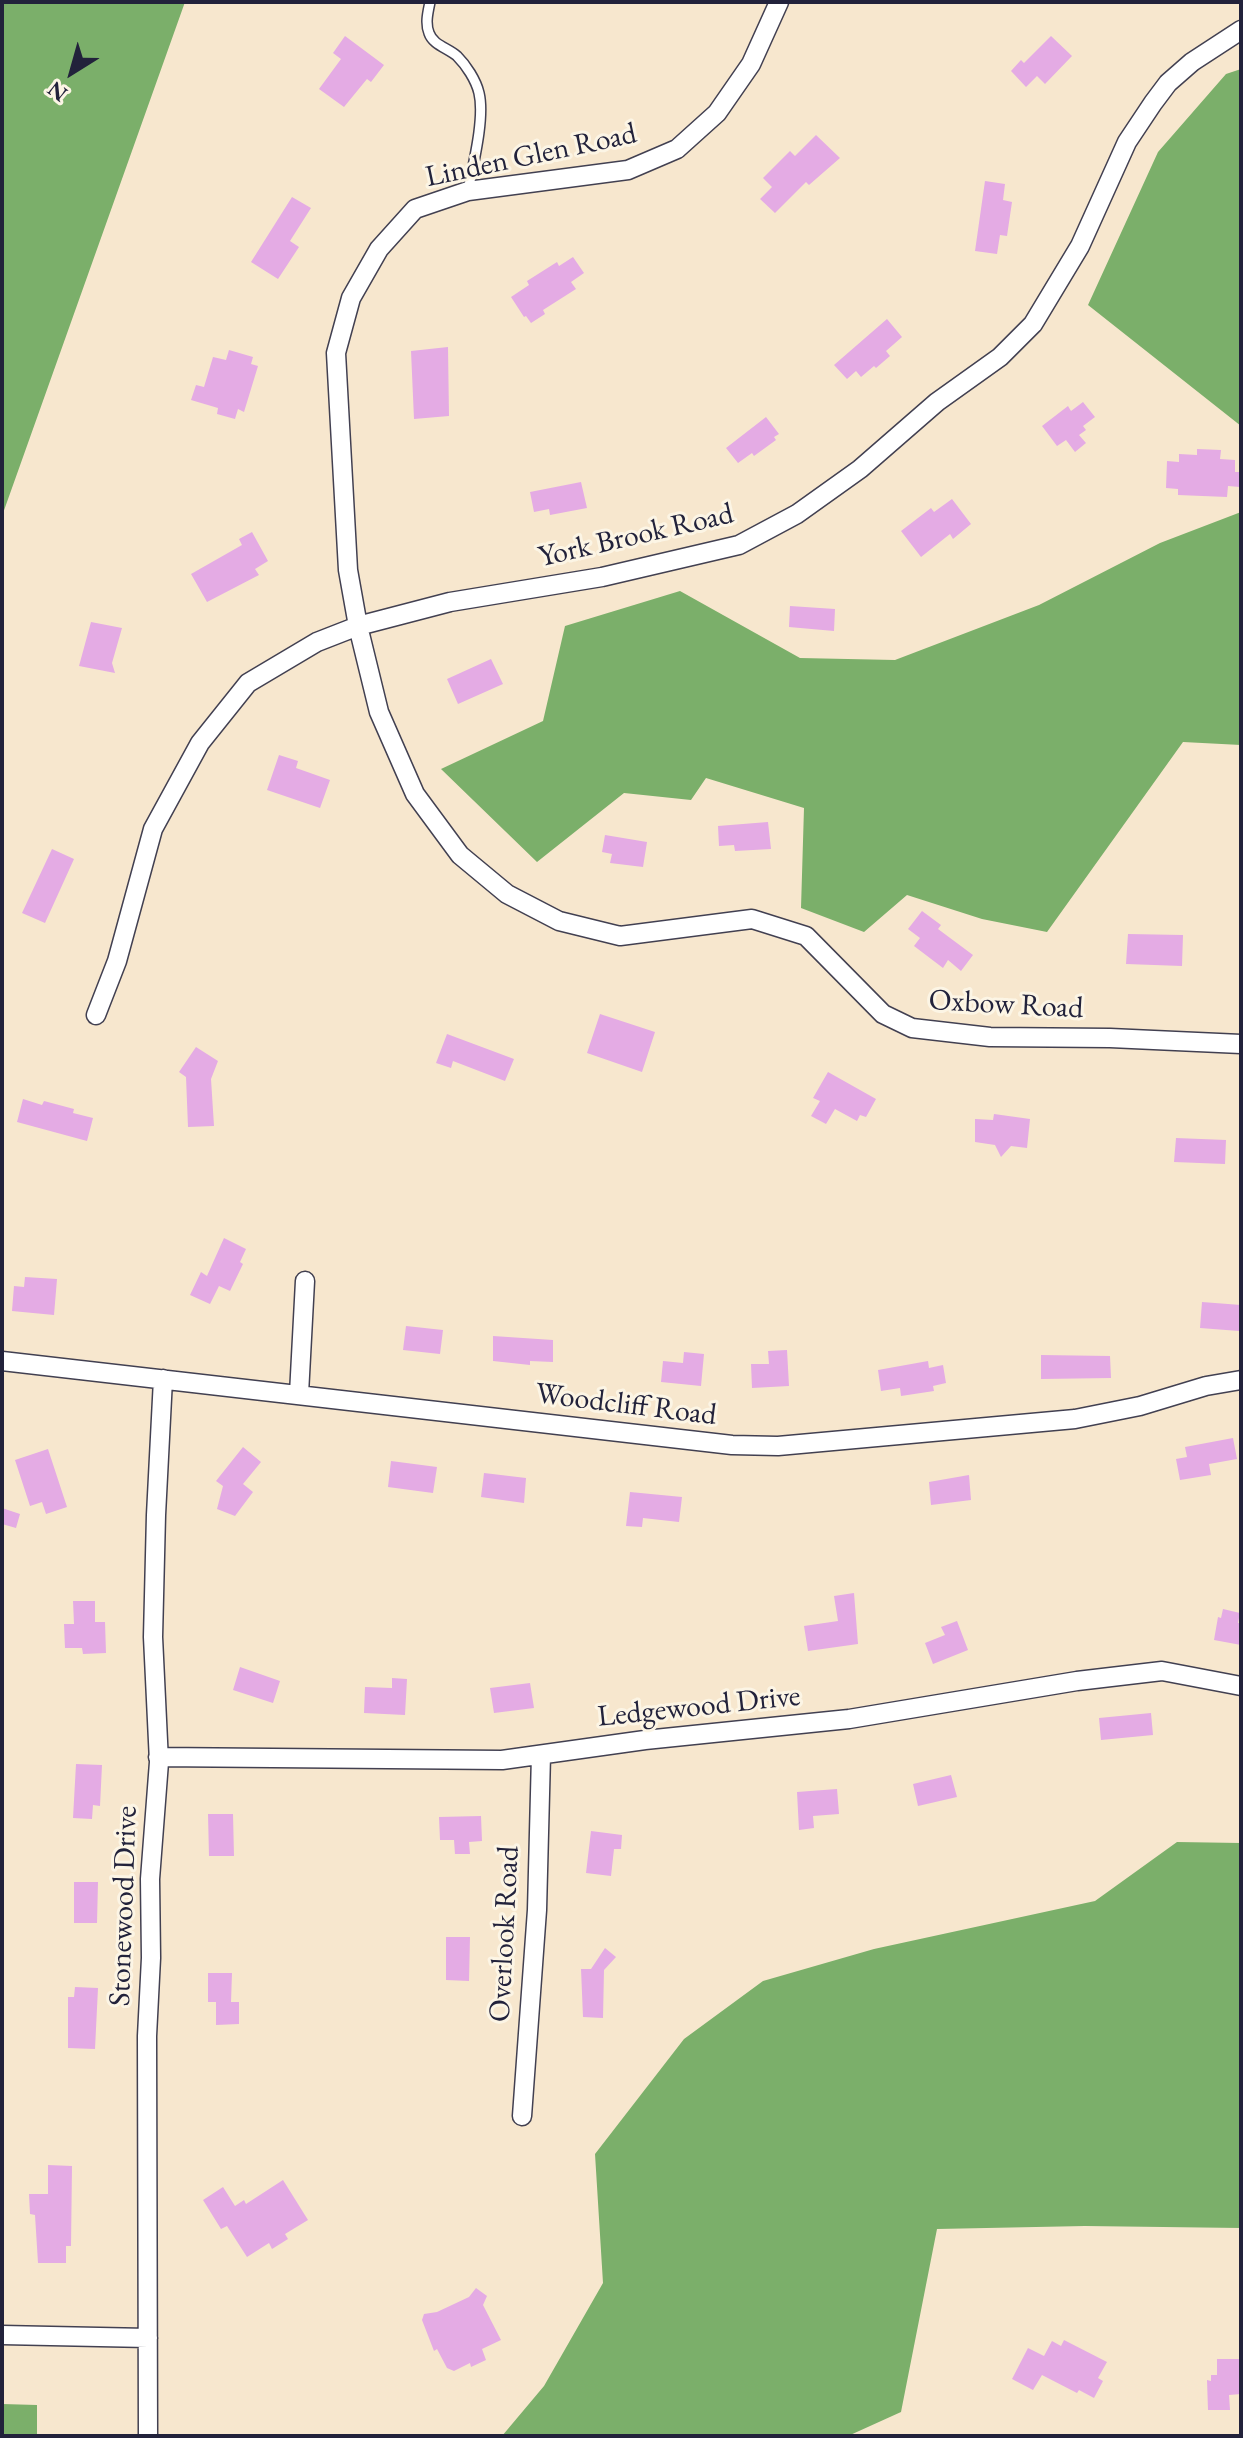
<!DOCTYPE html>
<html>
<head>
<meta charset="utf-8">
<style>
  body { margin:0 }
  #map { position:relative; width:1243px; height:2438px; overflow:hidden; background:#f7e7ce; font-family:"EB Garamond",serif }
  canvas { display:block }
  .frame { position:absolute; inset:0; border:4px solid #22223b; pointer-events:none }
  .north { position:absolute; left:32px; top:32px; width:80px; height:80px; -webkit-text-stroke:6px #fcf5e5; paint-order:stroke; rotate:217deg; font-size:22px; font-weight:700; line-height:32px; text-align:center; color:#22223b }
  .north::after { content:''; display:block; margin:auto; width:28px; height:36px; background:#22223b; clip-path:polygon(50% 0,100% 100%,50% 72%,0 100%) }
</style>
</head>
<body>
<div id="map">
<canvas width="1243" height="2438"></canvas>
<div class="frame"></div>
<div class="north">N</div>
</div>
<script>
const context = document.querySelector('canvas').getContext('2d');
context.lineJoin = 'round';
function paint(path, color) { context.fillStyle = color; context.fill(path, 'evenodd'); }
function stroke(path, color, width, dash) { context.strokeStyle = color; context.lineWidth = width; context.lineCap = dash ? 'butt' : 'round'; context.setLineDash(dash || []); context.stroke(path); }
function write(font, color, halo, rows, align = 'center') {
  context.font = font + ' "EB Garamond",serif'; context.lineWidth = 6; context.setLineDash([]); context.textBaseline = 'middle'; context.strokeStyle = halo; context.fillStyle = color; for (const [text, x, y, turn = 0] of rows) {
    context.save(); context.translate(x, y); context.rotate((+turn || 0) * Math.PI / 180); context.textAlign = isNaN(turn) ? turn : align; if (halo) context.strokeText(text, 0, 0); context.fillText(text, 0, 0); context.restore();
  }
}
paint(new Path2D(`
  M2 2H185L2 516Z
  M1241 69V426L1088 305 1158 152 1226 74Z
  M1241 512V745L1183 742 1047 932 982 919 907 895 864 932 801 908 804 808 706 778 691 800 624 793 537 862 441 769 543 721 565 626 680 591 800 658 895 660 1039 605 1160 543Z
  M1177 1842 1241 1843V2228L1085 2226 937 2229 901 2412 848 2436H502L544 2386 603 2283 595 2154 684 2039 763 1981 874 1949 1095 1901Z
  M2 2404 37 2405V2436H2Z`), '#7baf6a');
paint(new Path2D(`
  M345 36 384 65 371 82 367 79 344 107 319 89 341 59 333 53Z
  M1051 36 1072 56 1045 84 1037 76 1026 87 1011 71 1021 60 1024 63Z
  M816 135 840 158 809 185 806 182 775 213 760 199 772 187 763 178 790 151 795 156Z
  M985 181 1005 184 1003 200 1012 202 1007 236 1000 235 997 254 975 251Z
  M292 197 311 208 290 241 299 247 278 279 251 262Z
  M573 257 584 273 571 282 576 289 543 310 545 314 531 323 526 316 524 317 511 297 529 285 527 281 557 262 559 266Z
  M887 319 902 337 886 351 890 356 876 368 874 366 861 377 856 371 847 379 834 365Z
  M448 347 449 416 414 419 411 351Z
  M229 350 253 357 251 364 258 366 244 412 238 409 235 419 217 414 218 408 191 400 196 385 204 387 213 357 226 360Z
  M1083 402 1095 417 1083 426 1086 430 1079 435 1086 443 1075 452 1066 440 1057 446 1042 426 1068 406 1071 411Z
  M766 417 779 434 774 437 776 440 754 456 752 453 738 463 726 448Z
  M1197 449 1221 450 1220 459 1235 460V472H1241L1240 487 1228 486 1227 497 1178 495V489L1166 488 1167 461 1179 462V454L1197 455Z
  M581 482 587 508 550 515 549 509 534 512 530 492Z
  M952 499 971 524 953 539 950 534 921 557 901 531 931 508 934 512Z
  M252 532 268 561 255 569 259 575 207 602 191 574 242 545 239 539Z
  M790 606 835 609 834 631 789 627Z
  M91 622 122 628 112 663 115 673 79 666Z
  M491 659 503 684 458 704 447 679Z
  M279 755 298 761 296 768 330 780 320 808 267 790Z
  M768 822 771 849 735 851 734 845 719 846 718 826Z
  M605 835 647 842 643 867 610 863 612 854 602 852Z
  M52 849 74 859 45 923 22 913Z
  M922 911 941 925 938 929 973 955 961 971 948 960 943 968 914 946 920 938 908 929Z
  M1128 934 1183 935 1182 966 1126 964Z
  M600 1014 655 1032 642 1072 587 1053Z
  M447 1034 514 1059 505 1081 453 1061 451 1068 436 1063Z
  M196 1047 218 1061 211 1079 214 1126 188 1127 186 1077 179 1072Z
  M828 1072 876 1099 866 1117 860 1115 857 1121 835 1109 826 1124 811 1116 820 1101 813 1098Z
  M23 1099 42 1105 44 1101 74 1109 73 1113 93 1118 87 1141 17 1122Z
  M994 1114 1030 1119 1027 1148 1011 1146 1001 1157 995 1145 975 1142V1119L993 1120Z
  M1176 1138 1226 1140 1225 1164 1174 1162Z
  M224 1238 246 1249 240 1262 243 1264 230 1291 219 1286 210 1304 190 1295 201 1272 207 1276Z
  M25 1277 57 1279 54 1315 12 1311 14 1286 24 1287Z
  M1202 1302 1241 1305 1239 1331 1200 1328Z
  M406 1326 443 1330 440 1354 403 1350Z
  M493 1336 553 1340V1362L530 1361V1365L493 1361Z
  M787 1350 789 1386 752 1388 751 1364H769L768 1351Z
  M684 1352 704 1354 701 1386 661 1382 663 1361 683 1363Z
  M1041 1355 1110 1356 1111 1378 1041 1379Z
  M928 1361 929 1368 943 1365 946 1383 933 1386 934 1391 901 1396 900 1388 881 1391 878 1370Z
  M1233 1438 1237 1459 1209 1464 1211 1475 1180 1480 1176 1459 1187 1457 1185 1447Z
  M243 1447 261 1462 243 1484 253 1492 235 1516 217 1509 223 1486 216 1481Z
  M48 1449 67 1507 46 1514 42 1502 30 1506 15 1460Z
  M391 1461 437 1467 433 1493 388 1487Z
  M484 1473 526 1478 524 1503 481 1497Z
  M969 1475 971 1500 931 1505 929 1482Z
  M630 1492 682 1497 679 1522 643 1518 642 1527 626 1526Z
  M2 1508 20 1514 16 1528 2 1524Z
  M854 1593 858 1644 808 1651 804 1626 838 1621 834 1596Z
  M73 1601H95V1622H105L106 1653 83 1654 82 1648H65L64 1624H74Z
  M1223 1609 1240 1613 1238 1623H1241V1645L1214 1640 1218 1617 1221 1618Z
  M957 1621 968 1650 933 1664 925 1643 945 1635 941 1627Z
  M240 1667 280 1681 273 1703 233 1690Z
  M392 1678 407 1679 405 1715 364 1713 365 1687 392 1688Z
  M530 1683 534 1708 494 1713 490 1688Z
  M1151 1713 1153 1735 1101 1740 1099 1718Z
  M76 1764 102 1765 100 1806 93 1805 92 1819 73 1818Z
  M951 1775 957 1797 918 1806 913 1784Z
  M837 1789 839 1814 813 1816 814 1828 799 1830 797 1792Z
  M208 1814H233L234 1856H209Z
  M481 1816 482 1841 469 1842 470 1854H455L454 1840H440L439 1817Z
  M591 1831 622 1835 621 1849H614L611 1876 586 1873Z
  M74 1882H98L97 1923H74Z
  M446 1937H470L469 1981 446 1980Z
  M605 1948 616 1957 604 1970 603 2018 583 2017 581 1969H591Z
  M208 1973H232L231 2002H239V2024L216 2025V2002H208Z
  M75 1987 98 1988 95 2049 68 2048V1997H74Z
  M48 2165 72 2166 71 2246H66V2263H38L35 2215 30 2214 29 2194H48Z
  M283 2180 308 2220 285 2234 288 2239 272 2249 269 2243 247 2257 227 2226 221 2229 203 2200 223 2187 235 2206 244 2200 246 2204Z
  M476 2288 487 2296 483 2305 501 2340 482 2349 486 2360 471 2367 470 2363 454 2371 447 2368 437 2349 434 2351 422 2320 424 2314 437 2312 469 2297Z
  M1064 2340 1107 2362 1098 2378 1103 2381 1094 2398 1079 2390 1077 2393 1042 2375 1033 2390 1012 2379 1028 2348 1044 2356 1052 2341 1061 2346Z
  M1217 2359H1241V2394L1229 2395 1230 2410H1208L1207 2380 1211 2381V2375H1217Z`), '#e4abe4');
const lane = new Path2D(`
  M430 2C428 12 425 23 429 33 433 45 448 48 457 56 466 65 476 80 479 93 485 118 473 165 468 191`);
const street = new Path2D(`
  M779 2 751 64 717 113 677 149 628 170 468 191 415 209 379 249 351 298 336 353 348 570 358 626 379 712 415 794 460 855 507 894 559 921 620 936 752 919 806 936 883 1014 912 1028 990 1037 1110 1038 1241 1044
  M96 1015 117 961 153 829 200 743 248 683 317 642 358 626 450 602 602 577 739 545 797 514 860 469 937 402 1000 357 1033 324 1080 246 1127 142 1153 103 1168 83 1192 62 1241 30
  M2 1361 732 1445 778 1446 1075 1419 1140 1406 1206 1386 1241 1380
  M299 1394 305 1281
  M158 1757 502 1760 645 1740 849 1719 1077 1681 1162 1671 1241 1686
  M522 2116 537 1910 541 1755
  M2 2335 148 2338
  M148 2436 147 2036 151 1958 150 1879 159 1762 153 1637 156 1515 163 1379`);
stroke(lane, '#424051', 12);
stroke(street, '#424051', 21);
stroke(lane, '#fff', 9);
stroke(street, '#fff', 18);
write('30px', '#22223b', '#fcf5e5', [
  ["Linden Glen Road",531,156,-12],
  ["York Brook Road",636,536,-13],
  ["Oxbow Road",1006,1005,3],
  ["Woodcliff Road",626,1405,7],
  ["Ledgewood Drive",699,1707,-6],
  ["Stonewood Drive",124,1906,-88],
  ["Overlook Road",505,1934,-87]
]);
</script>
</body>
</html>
